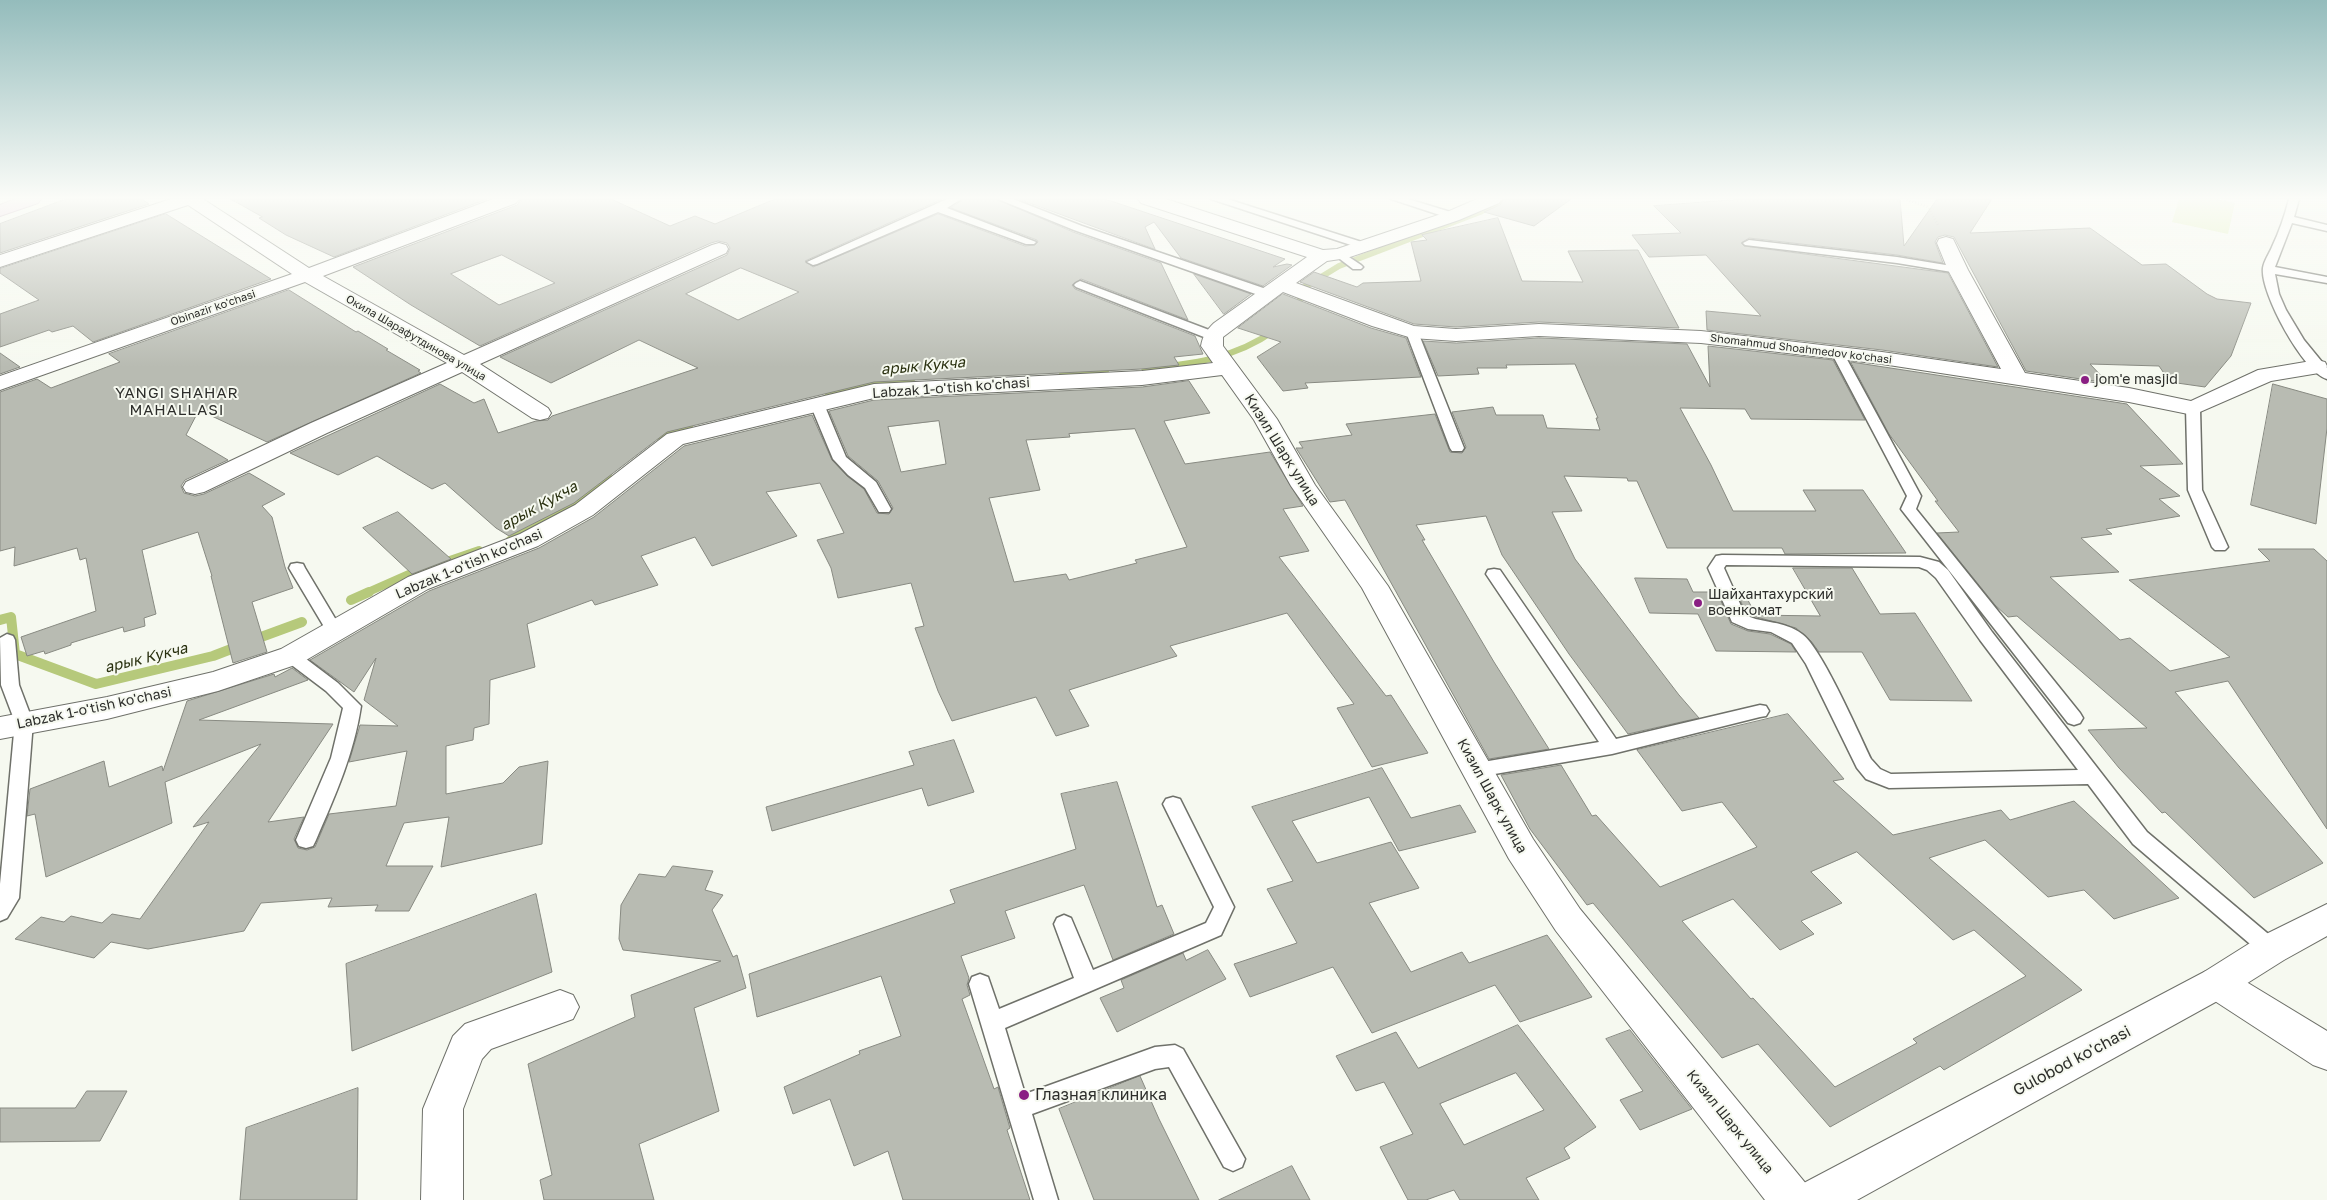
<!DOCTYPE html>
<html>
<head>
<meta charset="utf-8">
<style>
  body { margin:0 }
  canvas { display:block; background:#f6f9f0 }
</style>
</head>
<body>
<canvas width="2327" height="1200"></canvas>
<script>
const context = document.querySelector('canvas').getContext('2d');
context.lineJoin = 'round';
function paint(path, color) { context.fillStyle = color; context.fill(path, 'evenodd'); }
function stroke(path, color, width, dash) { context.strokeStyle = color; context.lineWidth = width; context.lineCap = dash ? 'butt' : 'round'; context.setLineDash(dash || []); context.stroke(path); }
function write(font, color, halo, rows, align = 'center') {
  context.font = font + ' "Golos Text",sans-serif'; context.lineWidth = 4; context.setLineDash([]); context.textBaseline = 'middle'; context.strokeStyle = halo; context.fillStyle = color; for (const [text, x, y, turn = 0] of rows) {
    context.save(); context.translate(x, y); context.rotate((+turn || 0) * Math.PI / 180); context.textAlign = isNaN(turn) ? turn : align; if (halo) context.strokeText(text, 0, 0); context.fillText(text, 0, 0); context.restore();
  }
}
paint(new Path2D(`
  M2179 199H2217L2235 203 2228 234 2172 222Z`), '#ddedb0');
stroke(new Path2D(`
  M1296 312 1303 288 1339 266 1480 212 1504 199
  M1144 368C1191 365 1236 358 1275 330
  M1062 373 1106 371`), '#b6c97b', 6);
stroke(new Path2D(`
  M828 392 911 379
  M656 436 689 426
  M510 540 602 486 611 468
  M366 593 409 574 479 550`), '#b6c97b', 8);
stroke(new Path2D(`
  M351 600 369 592
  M0 620 11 617 15 654 96 684 213 656 239 646
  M253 640 302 622`), '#b6c97b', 10);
const building = new Path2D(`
  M66 199H142L149 204 0 253V224Z
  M231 199H487L334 257 286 235 259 218 262 217Z
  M521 199H611L670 226 695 216 715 224 775 199H942L805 261 813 267 938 214 1025 246 1035 245 1038 242 1037 240 951 208 963 199H996L1073 232 1161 263 1188 320 1081 279 1072 285 1075 289 1195 336 1203 354 1174 357 1179 365 1142 369 874 382 667 432 574 503 509 536 496 528 445 483 432 489 377 456 338 475 290 453 440 384 474 403 484 399 498 433 536 421 548 420 552 416 698 368 639 340 551 383 500 357 727 255 730 248 727 243 718 241 711 243 480 346 411 305 353 267 517 205ZM502 255 555 283 499 305 451 274ZM741 268 799 292 738 320 686 294Z
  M1019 199H1105L1285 259 1273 267 1287 264 1292 265 1263 286 1181 258 1154 222 1145 227 1155 249Z
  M1504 199H1571L1534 226 1484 212 1500 205Z
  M1744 199H1900L1904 246 1937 199H1992L1970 233 2090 228 2142 265 2166 264 2207 294 2217 299 2251 303 2231 356 2205 387 2170 382 2159 366 2090 364 2108 383 2026 371 1954 237 1945 235 1938 237 1935 242 1943 263 1897 255 1749 238 1741 243 1744 246 1948 273 1998 367 1882 350 1707 330 1706 311 1761 316 1706 255 1649 257 1632 235 1681 233 1654 206Z
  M166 214 271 279 93 342 73 326 52 332 49 330 0 347V314L39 300 0 273V269Z
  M1498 218 1522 281 1583 282 1568 251 1638 250 1679 328 1539 322 1456 327 1414 324 1300 282 1314 272 1357 287 1363 283 1421 281 1411 242 1427 240 1422 235Z
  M1194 274 1251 294 1224 314Z
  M289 290 356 332 358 331 388 349 386 350 420 370 418 371 421 373 267 442 199 410 186 435 228 460 185 480 181 486 184 493 195 496 204 494 249 473 285 494 262 506 272 517 285 567 293 588 252 602 267 652 233 663 211 576H212L198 532 142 550 156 614 144 618 145 626 124 632 123 627 71 643V645L45 654 44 651 27 656 21 637 96 611 86 558 80 560 77 548 14 566 15 547 0 551V392L37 379 51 388 120 362 109 354Z
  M1283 294 1371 328 1406 338 1421 377 1305 383 1308 388 1283 391 1257 357 1281 342 1238 328Z
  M1539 338 1687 344 1710 387 1708 346 1833 360 1865 420 1751 419 1745 409 1680 408 1711 465 1733 511H1816L1803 490H1863L1906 553 1785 554 1782 548H1667L1637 481H1628L1627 478 1564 476 1582 511 1552 512 1575 559 1679 695 1699 718 1628 734 1569 654 1502 555 1486 516 1416 525 1425 540H1422L1494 662 1549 749 1489 759 1345 500 1330 502 1296 448H1303L1299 442 1352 435 1346 424 1435 414 1450 452 1462 453 1466 447 1452 412 1493 407 1496 415H1543L1547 428 1600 430 1596 418H1598L1575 364 1506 365 1507 368H1477L1479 374 1438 376 1423 341 1456 343Z
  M0 353 20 367 0 374Z
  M1851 362 2127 404 2183 464 2140 466 2180 496 2159 499 2180 516 2106 529 2112 534 2081 538 2119 572 2050 577 2120 640 2130 638 2170 671 2230 657 2129 580 2270 561 2258 549H2314L2327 561V829L2228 681 2175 692 2323 863 2254 898 2165 812 2162 813 2119 768 2088 730 2147 728 2017 616 2008 617 1995 605 1937 533 1959 532 1935 501H1938L1889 434Z
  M1189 381 1210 413 1164 421 1185 464 1270 452 1303 506 1283 509 1309 551 1279 557 1386 696 1391 695 1428 753 1372 767 1337 708 1354 704 1287 613 1170 646 1177 656 1069 690 1089 726 1056 736 1036 697 952 721 938 691 915 628 924 626 911 583 838 598 831 568 817 540 844 533 820 483 766 492 797 536 712 566 695 537 641 556 658 585 595 605 592 600 527 624 535 667 490 680 489 724 474 728 473 740 446 746V794L503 783 519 767 548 761 542 844 441 867 449 817 404 823 386 866H433L409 911H375L378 905 328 907 332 898 261 903 244 931 148 949 111 942 94 958 15 939 41 917 64 922 71 916 102 923 112 914 140 919 209 822 193 827 261 744 165 782 172 823 46 877 35 814 27 816 30 789 104 761 109 787 162 766 163 771 187 701 274 674 275 677 292 668 308 680 199 720 333 724 268 822 304 817 294 839 298 848 307 850 315 847 329 814 396 806 407 751 349 762 360 725 398 726 364 700 376 658 354 692 310 660 429 591 539 548 594 517 684 446 812 415 832 460 847 476 864 489 877 513 889 514 893 508 878 481 848 456 829 411 874 400 1142 387ZM939 421 946 464 901 472 888 427ZM1135 429 1187 547 1135 560 1137 563 1069 580 1066 574 1014 582 989 498 1040 490 1026 440 1070 437 1069 434Z
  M2273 384 2327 399V428L2316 524 2251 505Z
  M398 512 451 559 412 574 363 528Z
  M1793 568H1852L1880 614 1915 613 1972 701 1890 700 1862 652H1819L1811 641 1796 628 1746 614 1737 592 1744 593 1756 615 1820 616Z
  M1635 578 1687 579 1693 592H1717L1731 624 1748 631 1770 634 1791 644 1796 652 1716 651 1698 614 1650 613Z
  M1788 714 1844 779 1833 781 1893 835 2001 810 2010 820 2074 801 2179 898 2114 919 2084 890 2048 897 1985 840 1929 858 2082 990 1944 1070 1940 1066 1830 1127 1758 1044 1722 1058 1593 903 1587 905 1530 829 1501 775 1561 765 1592 816 1596 815 1660 887 1757 847 1722 802 1682 811 1637 750ZM1857 852 1953 940 1974 930 2026 976 1913 1039 1917 1043 1835 1087 1753 998 1751 999 1682 921 1733 899 1780 950 1814 934 1801 921 1842 903 1811 872Z
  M954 740 974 792 928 806 922 788 772 831 766 807 914 765 909 752Z
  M1382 768 1411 818 1460 805 1476 832 1399 851 1369 797 1292 821 1317 863 1391 842 1419 888 1369 903 1411 972 1462 952 1469 963 1547 935 1592 997 1520 1022 1495 985 1372 1033 1333 967 1250 997 1234 964 1297 943 1267 889 1293 881 1252 807Z
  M1117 782 1157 907 1162 905 1174 934 1113 960 1084 885 1005 911 1015 938 961 956 969 978 967 985 970 995 962 999 994 1089 998 1087 1010 1128 1007 1130 1030 1200H903L888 1151 854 1166 830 1099 793 1114 784 1087 860 1054 859 1051 901 1036 881 976 757 1017 749 974 955 903 950 890 1076 849 1061 794Z
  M673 866 713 871 705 890 723 895 712 910 733 957 737 955 746 988 694 1008 719 1111 639 1144 654 1200H544L540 1180 552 1175 528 1064 635 1017 631 995 721 961 623 950 619 939 621 905 639 874 665 877Z
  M536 894 552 972 352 1051 346 964Z
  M1208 950 1226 979 1117 1032 1100 998 1124 988 1121 980 1183 953 1186 960Z
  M1518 1025 1596 1127 1564 1148 1570 1158 1526 1178 1539 1200H1460L1454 1190 1426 1200H1408L1380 1147 1413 1134 1384 1082 1356 1091 1336 1056 1396 1032 1418 1068ZM1516 1073 1544 1110 1464 1145 1440 1104Z
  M1630 1030 1692 1109 1640 1130 1620 1100 1643 1091 1606 1039Z
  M1140 1076 1159 1119 1199 1200H1094L1059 1109Z
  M358 1088 357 1200H240L246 1128Z
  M87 1091H127L100 1141 0 1142V1108H75Z
  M1292 1166 1310 1200H1219Z`);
paint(building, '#b8bbb2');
stroke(building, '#888a82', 1);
const service = new Path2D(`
  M947 199H961L947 208 1036 242 1034 244H1026L938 212 817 264 813 265 807 262Z
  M998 199H1013L1082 226 1272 291 1274 294 1272 297H1264L1074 230Z
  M1211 199H1227L1368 244 1370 246 1364 249 1360 248Z
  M1391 199H1408L1457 214 1458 216 1453 219 1449 218Z
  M2289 199H2299L2294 217 2327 225V231L2292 223 2275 267 2327 277V283L2275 274 2279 294 2286 310 2304 340 2327 368V379C2304 373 2260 293 2263 268 2264 261 2269 254 2272 247 2279 232 2285 215 2289 199Z
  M1749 240 1897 257 1958 267 1964 270 1958 273 1897 263 1745 245 1743 243Z
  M1340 251 1361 265 1363 267 1361 269H1353L1336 256 1334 254 1336 252Z
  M1080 281 1217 333 1219 336 1217 339H1209L1076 287 1074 285 1076 283Z
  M1412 328 1418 332 1464 448 1462 451H1452L1450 448 1406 332Z
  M1837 348 1843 352 1921 496 1916 509 2080 713 2083 718 2080 723 2074 725 2068 723 1901 509 1907 496 1831 352Z
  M817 400 824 404 846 457 876 482 891 509 889 512H879L865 488 848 475 833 459 810 404Z
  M2193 404 2200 408 2202 490 2228 547 2225 550H2215L2212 547 2188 490 2186 408Z
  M1722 555 1920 557 1939 562 1948 570 1992 632 2147 832 2279 943 2282 949 2279 955 2271 958 2263 955 2133 844 2088 784 1889 788 1866 779 1857 768 1806 664 1792 643 1771 632 1748 629 1732 622 1708 568 1716 556ZM1726 565 1919 567 1927 570 1936 578 1980 640 2078 770 1891 774 1880 769 1871 759C1859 734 1821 647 1802 634 1783 620 1764 624 1745 615L1724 568Z
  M297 563 303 564 305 568 342 630 340 634 334 636 328 634 326 630 289 568 291 564Z
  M1494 569 1500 570 1616 739 1760 705 1766 706 1769 711 1766 716 1760 717 1612 754 1477 777 1470 775 1468 770 1470 765 1477 763 1599 742 1486 574 1488 570Z
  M7 634 13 636 15 640 19 685 33 722 19 898 7 918 0 921V884L15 722 1 685 0 638Z
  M291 650 297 652 338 683 361 706C354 754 335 796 316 840L313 846 306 848 299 846 296 840 331 758 343 708 326 691 285 660 282 656 285 652Z
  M1173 797 1180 799 1234 907 1221 935 1005 1028 1025 1094 1155 1047 1175 1045 1183 1049 1245 1159 1242 1167 1233 1171 1224 1167 1169 1067 1155 1069 1032 1114 1058 1200H1034L969 984 972 977 980 974 988 977 999 1009 1074 978 1054 924 1057 918 1064 915 1071 918 1093 970 1206 923 1214 907 1163 804 1166 799Z`);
const minor = new Path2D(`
  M171 199H203L309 268 493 199H519L516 203 323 276 464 355 712 245 719 243 726 245 728 249 726 253 480 364 548 408 551 413 548 418 540 420 532 418 462 372 327 433 204 492 195 494 186 492 183 487 186 482 311 423 447 363 305 282 0 390V376L292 274 188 205 0 267V255Z
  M1138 199H1166L1323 250 1337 249 1447 212 1477 199H1502L1499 203 1459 220 1347 258 1327 261 1296 283 1414 326 1456 329 1539 324 1701 331 1882 352 2001 369 1948 270 1937 243 1939 239 1946 237 1953 239 1955 243 1968 270 2025 373 2129 388 2191 401 2258 370 2317 360 2325 362 2327 366 2325 372 2271 381 2193 415 2129 402 1882 364 1701 343 1539 336 1456 341 1412 338 1372 326 1283 292 1223 337V346L1277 419 1315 485 1388 586 1533 839 1580 909 1807 1185 1813 1200H1765L1556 931 1509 859 1362 588 1291 486 1254 420 1222 375 1142 385 874 398 683 444 593 515 538 546 428 589 301 663 218 691 107 719 0 739V717L107 697 213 672 281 649 408 577 520 534 575 505 667 434 874 384 1142 371 1213 363 1201 346C1203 335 1206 331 1214 323L1307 257 1141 203Z
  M2217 967 2230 972 2327 1031V1070L2313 1065 2204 994 2199 983 2204 972Z
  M560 990 573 995 579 1007 573 1019 491 1049 482 1059 463 1109V1200H421L423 1109 453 1036 465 1024Z`);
const tertiary = new Path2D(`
  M2327 904V936L2284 960 2230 994 1857 1200H1794L1800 1185 2204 972 2258 938Z`);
const primary = new Path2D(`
  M15 199H41L38 203 0 216V205Z`);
stroke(service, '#6f716a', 3);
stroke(minor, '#6f716a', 2);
stroke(tertiary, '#6f716a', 2);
stroke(primary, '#987092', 2);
stroke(new Path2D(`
  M1904 199 1928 207 1938 225`), '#9a9c96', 2.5, [0.5, 2.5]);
paint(service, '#fff');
paint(minor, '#fff');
paint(tertiary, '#fff');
paint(primary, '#e4bfdf');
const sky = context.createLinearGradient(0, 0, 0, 367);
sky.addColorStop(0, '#94bcbc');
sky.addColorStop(0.54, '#fbfcf8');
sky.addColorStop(1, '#fbfcf800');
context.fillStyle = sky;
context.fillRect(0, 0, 2327, 367);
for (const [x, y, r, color] of [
  [2085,380,5,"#8a1f83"],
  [1698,603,5,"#8a1f83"],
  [1024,1095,6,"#8a1f83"]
]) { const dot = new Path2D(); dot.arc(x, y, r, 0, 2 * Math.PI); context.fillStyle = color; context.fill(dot); stroke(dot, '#f6f9f0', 2); }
write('11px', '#2d2e2b', '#f6f9f0', [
  ["Obinazir ko'chasi",213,308,-19],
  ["Окила Шарафутдинова улица",416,338,30],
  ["Shomahmud Shoahmedov ko'chasi",1801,349,7]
]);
write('14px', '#2d2e2b', '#f6f9f0', [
  ["jom'e masjid",2095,380],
  ["Шайхантахурский",1708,595],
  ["военкомат",1708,611]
], 'left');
write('14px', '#2d2e2b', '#f6f9f0', [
  ["Labzak 1-o'tish ko'chasi",951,388,-4],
  ["Кизил Шарк улица",1282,450,58],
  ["Labzak 1-o'tish ko'chasi",469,564,-23],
  ["Labzak 1-o'tish ko'chasi",94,708,-12],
  ["Кизил Шарк улица",1492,796,61],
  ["Кизил Шарк улица",1730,1122,51]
]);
write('italic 15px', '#29300f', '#f6f9f0', [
  ["арык Кукча",923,366,-5],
  ["арык Кукча",539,506,-29],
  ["арык Кукча",146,658,-14]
]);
context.letterSpacing = '1px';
write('15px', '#2d2e2b', '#f6f9f0', [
  ["YANGI SHAHAR",177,393],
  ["MAHALLASI",177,410]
]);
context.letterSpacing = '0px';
write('16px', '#2d2e2b', '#f6f9f0', [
  ["Gulobod ko'chasi",2072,1061,-28]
]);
write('16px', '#2d2e2b', '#f6f9f0', [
  ["Глазная клиника",1035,1095]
], 'left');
</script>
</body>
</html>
